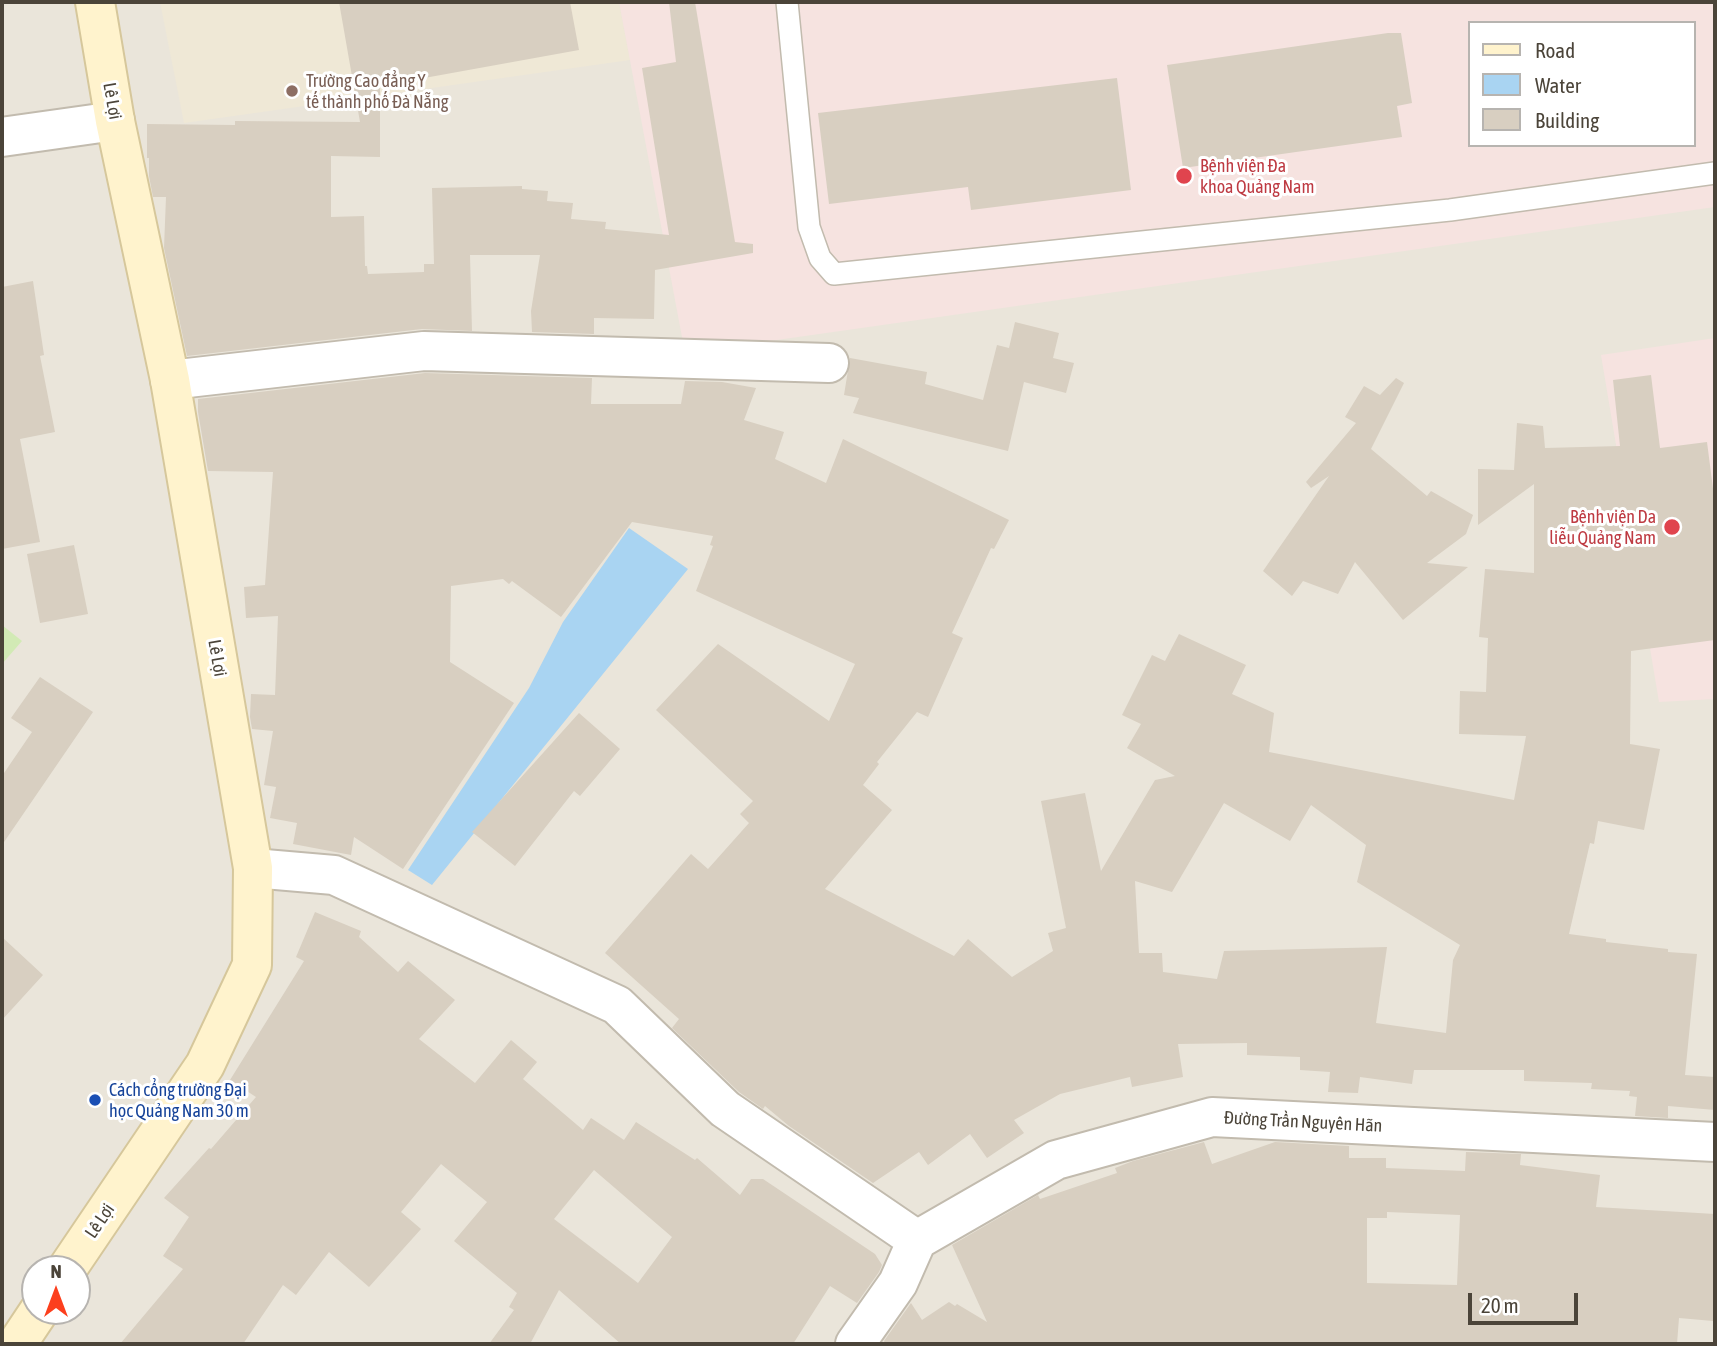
<!DOCTYPE html>
<html>
<head>
<meta charset="utf-8">
<style>
  body { margin:0 }
  #map { position:relative; width:1717px; height:1346px; overflow:hidden; background:#f6f3ec; font-family:"Asap Condensed",sans-serif }
  canvas { display:block }
  .frame { position:absolute; inset:0; border:4px solid #4b4439; pointer-events:none }
  .legend { position:absolute; left:1468px; top:21px; width:228px; height:126px; box-sizing:border-box; background:#fff; border:2px solid #b7b4b0; margin:0; padding:9px 12px; list-style:none; font-size:21px; color:#4b4439 }
  .legend li { display:flex; align-items:center; gap:14px; height:35px }
  .legend b { width:35px; border:2px solid #b7b4b0 }
  .north { position:absolute; left:21px; top:1255px; width:70px; height:70px; box-sizing:border-box; background:#fff; border:2px solid #b7b4b0; border-radius:50%; rotate:0deg; font-size:19px; font-weight:700; line-height:28px; text-align:center; color:#4b4439 }
  .north::after { content:''; display:block; margin:auto; width:24px; height:32px; background:#fc3f1d; clip-path:polygon(50% 0,100% 100%,50% 72%,0 100%) }
  .scale { position:absolute; left:1468px; top:1293px; width:110px; height:32px; box-sizing:border-box; border:4px solid #4b4439; border-top:0; padding-left:9px; font-size:21px; line-height:24px; white-space:nowrap; color:#4b4439; -webkit-text-stroke:5px #fff; paint-order:stroke }
</style>
</head>
<body>
<div id="map">
<canvas width="1717" height="1346"></canvas>
<div class="frame"></div>
<ul class="legend">
<li><b style="height:9px;background:#fff3cd"></b>Road</li>
<li><b style="height:19px;background:#a9d4f2"></b>Water</li>
<li><b style="height:19px;background:#d8cfc1"></b>Building</li>
</ul>
<div class="north">N</div>
<div class="scale">20 m</div>
</div>
<script>
const context = document.querySelector('canvas').getContext('2d');
context.lineJoin = 'round';
function paint(path, color) { context.fillStyle = color; context.fill(path, 'evenodd'); }
function stroke(path, color, width, dash) { context.strokeStyle = color; context.lineWidth = width; context.lineCap = dash ? 'butt' : 'round'; context.setLineDash(dash || []); context.stroke(path); }
function write(font, color, halo, rows, align = 'center') {
  context.font = font + ' "Asap Condensed",sans-serif'; context.lineWidth = 6; context.setLineDash([]); context.textBaseline = 'middle'; context.strokeStyle = halo; context.fillStyle = color; for (const [text, x, y, turn = 0] of rows) {
    context.save(); context.translate(x, y); context.rotate((+turn || 0) * Math.PI / 180); context.textAlign = isNaN(turn) ? turn : align; if (halo) context.strokeText(text, 0, 0); context.fillText(text, 0, 0); context.restore();
  }
}
paint(new Path2D(`
  M2 2H1715V1344H2ZM1470 23H1694V145H1470ZM35 1269H77V1311H35Z`), '#eae5da');
paint(new Path2D(`
  M160 2H619L630 60 184 123Z`), '#efe8d6');
paint(new Path2D(`
  M619 2H1715V207L685 353ZM1470 23H1694V145H1470Z
  M1715 338V699L1659 702 1601 355Z`), '#f6e3e0');
paint(new Path2D(`
  M2 625 22 641 2 664Z`), '#d2eab5');
paint(new Path2D(`
  M629 528 688 569 432 885 408 870 529 688 563 622Z`), '#a9d4f2');
paint(new Path2D(`
  M339 2H570L579 50 380 86V157L331 156V217L364 216 365 266H367L368 274 424 272V264H434L432 188 522 186V189L548 191 547 201 573 203 571 219 606 222 605 229 669 235 642 68 676 62 669 2H695L735 242 753 244V253L655 270 654 319 594 318V334L532 332 531 311 540 255H470L472 331 422 329 187 356 164 248 166 197H153L149 176V158H147V124L235 125V121L360 122Z
  M1388 33H1401L1412 103 1397 106 1402 137 1183 168 1167 65Z
  M1117 78 1131 190 971 210 968 187 829 204 818 113Z
  M33 281 44 355 40 356 55 432 20 439 40 542 2 549V287Z
  M1015 322 1059 333 1053 358 1074 363 1066 393 1024 382 1008 451 853 413 859 398 844 395 850 358 927 372 925 384 983 400 997 345 1009 348Z
  M425 373 592 378 591 404H681L685 381 722 382 756 388 744 420 784 432 775 459 826 483 843 439 1009 520 994 549 991 548 952 633 963 638 928 717 917 712 877 762 879 764 863 785 892 810 825 889 954 956 968 939 1012 977 1053 951 1048 933 1066 928 1041 801 1085 793 1101 871 1155 780 1175 776 1127 748 1141 724 1122 715 1152 655 1165 661 1179 634 1246 665 1232 694 1274 713 1269 752 1514 800 1526 736 1459 734 1460 691 1486 692 1488 638 1479 637 1485 569 1534 573V484L1478 525V469L1514 470 1517 423 1543 426 1545 448 1620 446 1613 380 1651 375 1660 448 1707 442 1715 504V640L1631 651 1630 744 1660 749 1644 830 1598 821 1594 844 1590 843 1569 934 1606 939V942L1668 949V952L1697 954 1685 1075 1715 1077V1110L1668 1106V1118L1635 1116 1637 1097 1629 1096 1630 1091 1591 1089 1592 1083 1524 1081V1070H1414L1412 1084 1360 1077 1358 1093 1328 1092 1330 1072 1300 1070V1057L1247 1055V1043L1178 1044 1183 1077 1132 1087 1130 1077 1060 1094 1014 1120 1024 1133 987 1158 970 1134 928 1165 919 1152 873 1183 789 1126 765 1106 763 1109 739 1092 672 1028 679 1019 605 953 691 854 708 869 749 823 740 814 753 801 656 710 718 644 829 721 855 664 696 591 713 546 710 545 713 536 632 522 561 617 512 581 509 584 503 579 451 586 450 662 514 703 403 869 354 837 351 855 293 844 297 823 270 818 276 787 264 785 273 731 252 729 250 717 251 694 275 695 278 616 246 618 244 587 265 585 273 472 208 471 198 412V399ZM1224 803 1290 841 1311 805 1366 845 1357 882 1460 945 1453 960 1446 1033 1376 1023 1387 947 1224 951 1217 979 1163 972 1162 953H1139L1135 881 1172 892Z
  M1396 378 1404 383 1371 449 1427 496 1431 491 1473 515 1466 534 1427 563 1468 567 1403 620 1355 562 1338 594 1303 581 1292 596 1263 571 1329 476 1311 488 1306 482 1356 423 1345 417 1364 386 1380 395Z
  M74 545 88 614 40 623 27 554Z
  M40 677 93 712 2 845V776L32 732 11 718Z
  M579 713 620 749 580 796 574 791 515 866 472 832Z
  M315 912 361 931 359 937 398 972 408 961 455 1000 419 1039 475 1083 511 1040 537 1062 523 1079 583 1130 591 1118 624 1140 636 1122 695 1160 697 1158 740 1195 751 1179H763L875 1254 882 1265 879 1272 857 1303 830 1286 793 1344H621L559 1290 530 1344H489L514 1310 509 1307 517 1293 454 1241 487 1202 441 1164 401 1212 421 1229 369 1287 329 1252 296 1295 283 1285 243 1344H120L183 1269 163 1256 189 1217 164 1198 209 1148 211 1149 256 1097 230 1080 304 961 296 957ZM594 1170 672 1237 638 1283 554 1219Z
  M2 937 43 975 2 1020Z
  M1204 1142 1212 1164 1275 1142 1349 1146V1158H1386V1168L1465 1171 1466 1152 1521 1154 1520 1165 1600 1175 1596 1207 1715 1214 1713 1321 1679 1318 1677 1344H885L884 1341 911 1303 922 1320 949 1302 955 1306 957 1304 987 1322 952 1245 1038 1195 1040 1199 1117 1173 1115 1168 1133 1161ZM1387 1212 1460 1215 1457 1285 1367 1283V1218H1387Z`), '#d8cfc1');
const lane = new Path2D(`
  M787 2 809 227 820 258 834 274 1450 210 1715 173`);
const street = new Path2D(`
  M2 137 115 121
  M170 380 424 351 829 363
  M253 868 334 875 617 1005 725 1109 917 1240
  M917 1240 1056 1160 1212 1117 1715 1142
  M855 1344 898 1283 917 1240`);
const secondary = new Path2D(`
  M67 1269 205 1065 252 965 253 868 170 380 115 121 95 2
  M17 1344 39 1311`);
stroke(lane, '#c2bbae', 24);
stroke(street, '#c2bbae', 42);
stroke(secondary, '#d6c79b', 42);
stroke(lane, '#fff', 21);
stroke(street, '#fff', 38);
stroke(secondary, '#fff3cd', 38);
for (const [x, y, r, color] of [
  [292,91,7,"#8d6e63"],
  [1184,176,9,"#e0444e"],
  [1672,527,9,"#e0444e"],
  [95,1100,7,"#1a4fb4"]
]) { const dot = new Path2D(); dot.arc(x, y, r, 0, 2 * Math.PI); context.fillStyle = color; context.fill(dot); stroke(dot, '#fff', 2.5); }
write('18px', '#785e54', '#fff', [
  ["Trường Cao đẳng Y",306,81],
  ["tế thành phố Đà Nẵng",306,102]
], 'left');
write('18px', '#4b4439', '#fff', [
  ["Lê Lợi",112,101,80],
  ["Lê Lợi",217,658,80],
  ["Đường Trần Nguyên Hãn",1303,1122,3],
  ["Lê Lợi",100,1221,-56]
]);
write('18px', '#be3a42', '#fff', [
  ["Bệnh viện Đa",1200,166],
  ["khoa Quảng Nam",1200,187],
  ["Bệnh viện Da",1656,517,"right"],
  ["liễu Quảng Nam",1656,538,"right"]
], 'left');
write('18px', '#164399', '#fff', [
  ["Cách cổng trường Đại",109,1090],
  ["học Quảng Nam 30 m",109,1111]
], 'left');
</script>
</body>
</html>
